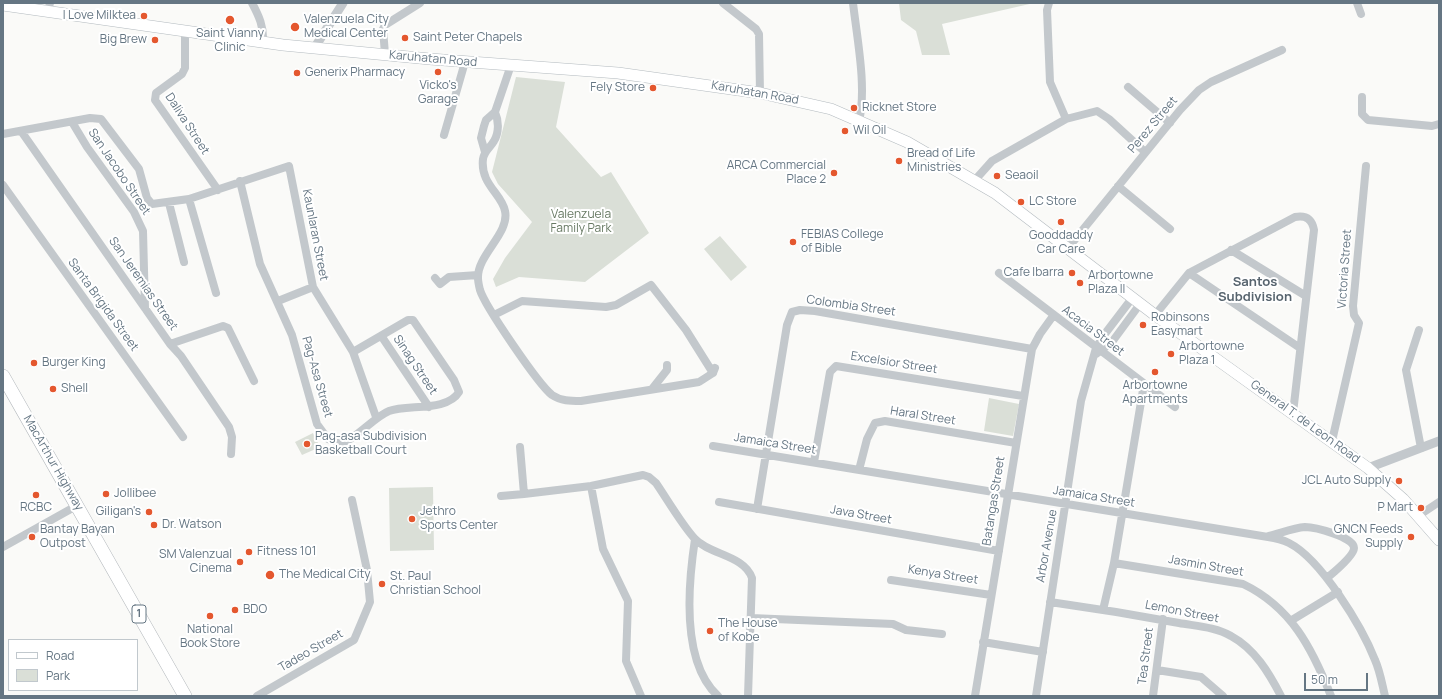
<!DOCTYPE html>
<html>
<head>
<meta charset="utf-8">
<style>
  body { margin:0 }
  #map { position:relative; width:1442px; height:699px; overflow:hidden; background:#fafaf8; font-family:Manrope,sans-serif }
  canvas { display:block }
  .frame { position:absolute; inset:0; border:4px solid #657683; pointer-events:none }
  .legend { position:absolute; left:8px; top:639px; width:130px; height:52px; box-sizing:border-box; background:#fff; border:1px solid #c1c8cd; margin:0; padding:5px 7px; list-style:none; font-size:12px; color:#657683 }
  .legend li { display:flex; align-items:center; gap:8px; height:20px }
  .legend b { width:20px; border:1px solid #c1c8cd }
  .scale { position:absolute; left:1304px; top:673px; width:64px; height:18px; box-sizing:border-box; border:2px solid #657683; border-top:0; padding-left:5px; font-size:12px; line-height:14px; white-space:nowrap; color:#657683; -webkit-text-stroke:3px #fff; paint-order:stroke }
</style>
</head>
<body>
<div id="map">
<canvas width="1442" height="699"></canvas>
<div class="frame"></div>
<ul class="legend">
<li><b style="height:5px;background:#fff"></b>Road</li>
<li><b style="height:11px;background:#dadfd7"></b>Park</li>
</ul>
<div class="scale">50 m</div>
</div>
<script>
const context = document.querySelector('canvas').getContext('2d');
context.lineJoin = 'round';
function paint(path, color) { context.fillStyle = color; context.fill(path, 'evenodd'); }
function stroke(path, color, width, dash) { context.strokeStyle = color; context.lineWidth = width; context.lineCap = dash ? 'butt' : 'round'; context.setLineDash(dash || []); context.stroke(path); }
function write(font, color, halo, rows, align = 'center') {
  context.font = font + ' Manrope,sans-serif'; context.lineWidth = 4; context.setLineDash([]); context.textBaseline = 'middle'; context.strokeStyle = halo; context.fillStyle = color; for (const [text, x, y, turn = 0] of rows) {
    context.save(); context.translate(x, y); context.rotate((+turn || 0) * Math.PI / 180); context.textAlign = isNaN(turn) ? turn : align; if (halo) context.strokeText(text, 0, 0); context.fillText(text, 0, 0); context.restore();
  }
}
paint(new Path2D(`
  M899 3H1034L942 24 950 55H922L916 31 901 20Z
  M516 77 565 82 556 127 601 177 611 172 649 233 585 282 519 277 496 287 493 279 505 258 532 222 498 184 492 172Z
  M720 236 747 267 731 281 704 249Z
  M989 398 1019 404 1013 436 984 431Z
  M313 433 320 447 302 455 295 442Z
  M433 487 434 550 390 551 389 488Z`), '#dadfd7');
const secondary = new Path2D(`
  M3 5 283 45 430 59 618 73 760 93 831 109 907 142 995 193 1155 315 1368 468 1403 499 1439 540`);
const trunk = new Path2D(`
  M3 376 185 696`);
stroke(secondary, '#b3babf', 12);
stroke(trunk, '#b4b9bd', 14);
stroke(new Path2D(`
  M252 3C259 16 264 27 263 42
  M723 3 756 29 759 34 760 93
  M853 3C857 38 867 88 859 121
  M1357 3 1361 14
  M48 11 50 3
  M185 31V68L182 74 156 93 155 100 218 190
  M385 54 383 29 385 25 420 3
  M1128 87 1170 123
  M1362 97V114L1368 120 1432 126 1439 124
  M495 112C499 121 499 133 494 141 490 148 484 151 483 159 480 184 502 194 505 211 510 233 477 255 478 278 478 281 479 286 480 290 485 306 538 384 552 395 561 401 570 401 581 401L699 382 713 373 715 368
  M1066 119 1097 111 1109 119 1145 152
  M72 122 87 147 134 212 143 231 145 308
  M21 131 170 344 181 356 229 427 232 437 231 454
  M3 134 90 118 101 119 139 169 147 198 152 204 189 199 289 166 313 287 353 352 376 417
  M444 135 465 62
  M485 152 481 138 484 126 486 120 495 112 511 65
  M975 180 992 161 1066 119 1050 82 1047 10 1049 3
  M240 181 260 264 292 335 317 424 328 439C333 441 338 443 343 442 355 440 374 417 389 411 408 404 447 412 459 392L454 380 413 320H408L353 352
  M3 185 183 437
  M1118 186 1170 229
  M189 199 216 293
  M169 203 184 262
  M1068 248 1180 110 1199 90 1211 82 1282 50
  M1231 250 1306 296
  M999 273 1175 407
  M1189 273 1300 348
  M435 278 440 284 449 277 478 275
  M278 301 313 287
  M494 315 522 301 606 307 616 305 651 285 686 330 713 373
  M1155 315 1189 273 1295 217C1306 215 1312 219 1314 230L1293 413
  M1419 330 1406 370 1421 448
  M382 337 429 407
  M170 344 223 326 228 328 254 381
  M1096 354 1112 342 1140 304
  M652 389 667 370V365
  M1332 441 1359 323 1354 315 1353 306 1366 166
  M713 446 1268 537C1275 538 1283 540 1289 543 1321 559 1362 627 1375 660 1380 671 1382 684 1385 696
  M520 447 524 494 591 486 643 475 649 477 656 483C667 499 682 525 695 539 710 555 744 555 752 578L748 696
  M814 462 830 372 836 366 1023 396
  M859 470 867 439 875 423 885 421 1016 443
  M591 486 603 549 628 601 626 661 641 696
  M501 496 524 494
  M719 502 999 551
  M757 509 787 325 792 312 800 310 815 311 1032 349
  M1418 516 1439 502
  M1269 536C1281 533 1293 528 1305 527 1315 527 1354 537 1354 548 1354 556 1333 573 1327 578
  M695 539C688 585 681 662 718 696
  M3 547 78 505
  M1114 563 1243 584C1291 607 1312 648 1331 696
  M891 580 991 595
  M1050 602C1093 608 1136 615 1179 623 1195 626 1216 627 1231 636 1255 649 1269 673 1281 696
  M1103 610 1114 563 1144 384
  M751 618 893 624 906 630 942 634
  M1292 620 1338 592
  M983 642 1043 652
  M1157 670 1201 677 1223 696
  M257 696 354 640 370 602 367 570 352 500
  M975 696 1032 349 1040 334 1053 316
  M1036 696 1081 401 1096 348 1104 335 1133 297
  M1153 696 1163 619`), '#c3c8cc', 8);
stroke(new Path2D(`
  M315 47 343 3
  M1368 468 1439 441`), '#c3c8cc', 9);
stroke(secondary, '#fff', 11);
stroke(trunk, '#fff', 13);
for (const [x, y, r, color] of [
  [144,16,4,"#e4572e"],
  [230,20,5,"#e4572e"],
  [295,27,5,"#e4572e"],
  [405,38,4,"#e4572e"],
  [155,40,4,"#e4572e"],
  [438,72,4,"#e4572e"],
  [297,73,4,"#e4572e"],
  [653,88,4,"#e4572e"],
  [854,108,4,"#e4572e"],
  [845,131,4,"#e4572e"],
  [899,161,4,"#e4572e"],
  [834,173,4,"#e4572e"],
  [997,176,4,"#e4572e"],
  [1021,202,4,"#e4572e"],
  [1061,222,4,"#e4572e"],
  [793,242,4,"#e4572e"],
  [1072,273,4,"#e4572e"],
  [1080,283,4,"#e4572e"],
  [1143,325,4,"#e4572e"],
  [1171,354,4,"#e4572e"],
  [34,363,4,"#e4572e"],
  [1155,372,4,"#e4572e"],
  [53,389,4,"#e4572e"],
  [307,444,4,"#e4572e"],
  [1399,481,4,"#e4572e"],
  [106,494,4,"#e4572e"],
  [36,495,4,"#e4572e"],
  [1421,508,4,"#e4572e"],
  [149,512,4,"#e4572e"],
  [412,519,4,"#e4572e"],
  [154,525,4,"#e4572e"],
  [32,537,4,"#e4572e"],
  [1411,537,4,"#e4572e"],
  [249,552,4,"#e4572e"],
  [240,562,4,"#e4572e"],
  [270,575,5,"#e4572e"],
  [382,584,4,"#e4572e"],
  [235,610,4,"#e4572e"],
  [210,616,4,"#e4572e"],
  [710,631,4,"#e4572e"]
]) { const dot = new Path2D(); dot.arc(x, y, r, 0, 2 * Math.PI); context.fillStyle = color; context.fill(dot); stroke(dot, '#fff', 1.5); }
for (const [x, y, w] of [
  [139,614,14]
]) { const box = new Path2D(); box.roundRect(x - w / 2, y - 9, w, 18, 3); context.fillStyle = '#fff'; context.fill(box); stroke(box, '#657683', 1); }
write('bold 11px', '#657683', null, [
  ["1",139,614]
]);
write('12px', '#657683', '#fff', [
  ["I Love Milktea",136,16,"right"],
  ["Valenzuela City",304,20],
  ["Medical Center",304,34],
  ["Saint Vianny",230,34,"center"],
  ["Clinic",230,48,"center"],
  ["Saint Peter Chapels",413,38],
  ["Big Brew",147,40,"right"],
  ["Generix Pharmacy",305,73],
  ["Vicko's",438,86,"center"],
  ["Garage",438,100,"center"],
  ["Fely Store",645,88,"right"],
  ["Ricknet Store",862,108],
  ["Wil Oil",853,131],
  ["Bread of Life",907,154],
  ["Ministries",907,168],
  ["ARCA Commercial",826,166,"right"],
  ["Place 2",826,180,"right"],
  ["Seaoil",1005,176],
  ["LC Store",1029,202],
  ["FEBIAS College",801,235],
  ["of Bible",801,249],
  ["Gooddaddy",1061,236,"center"],
  ["Car Care",1061,250,"center"],
  ["Cafe Ibarra",1064,273,"right"],
  ["Arbortowne",1088,276],
  ["Plaza II",1088,290],
  ["Robinsons",1151,318],
  ["Easymart",1151,332],
  ["Arbortowne",1179,347],
  ["Plaza 1",1179,361],
  ["Burger King",42,363],
  ["Arbortowne",1155,386,"center"],
  ["Apartments",1155,400,"center"],
  ["Shell",61,389],
  ["Pag-asa Subdivision",315,437],
  ["Basketball Court",315,451],
  ["JCL Auto Supply",1391,481,"right"],
  ["Jollibee",114,494],
  ["RCBC",36,508,"center"],
  ["P Mart",1413,508,"right"],
  ["Giligan's",141,512,"right"],
  ["Jethro",420,512],
  ["Sports Center",420,526],
  ["Dr. Watson",162,525],
  ["Bantay Bayan",40,530],
  ["Outpost",40,544],
  ["GNCN Feeds",1403,530,"right"],
  ["Supply",1403,544,"right"],
  ["Fitness 101",257,552],
  ["SM Valenzual",232,555,"right"],
  ["Cinema",232,569,"right"],
  ["The Medical City",279,575],
  ["St. Paul",390,577],
  ["Christian School",390,591],
  ["BDO",243,610],
  ["The House",718,624],
  ["of Kobe",718,638],
  ["National",210,630,"center"],
  ["Book Store",210,644,"center"]
], 'left');
write('12px', '#657683', '#fff', [
  ["Karuhatan Road",433,59,5],
  ["Karuhatan Road",755,93,10],
  ["Daliva Street",187,124,57],
  ["Perez Street",1153,125,-50],
  ["San Jacobo Street",119,172,56],
  ["Kaunlaran Street",315,235,79],
  ["Victoria Street",1345,269,-86],
  ["San Jeremias Street",143,284,55],
  ["Santa Brigida Street",103,305,54],
  ["Colombia Street",851,306,8],
  ["Acacia Street",1093,331,37],
  ["Excelsior Street",894,363,9],
  ["Sinag Street",415,365,56],
  ["Pag-Asa Street",317,377,74],
  ["Haral Street",923,416,9],
  ["General T. de Leon Road",1305,422,36],
  ["Jamaica Street",775,444,9],
  ["MacArthur Highway",53,463,60],
  ["Jamaica Street",1094,497,9],
  ["Batangas Street",994,501,-81],
  ["Java Street",861,515,10],
  ["Arbor Avenue",1047,546,-80],
  ["Jasmin Street",1206,566,10],
  ["Kenya Street",943,575,9],
  ["Lemon Street",1182,612,11],
  ["Tadeo Street",311,651,-30],
  ["Tea Street",1146,656,-83]
]);
write('12px', '#687a64', '#fff', [
  ["Valenzuela",581,215],
  ["Family Park",581,229]
]);
write('bold 13px', '#57646e', '#fff', [
  ["Santos",1255,282],
  ["Subdivision",1255,297]
]);
</script>
</body>
</html>
